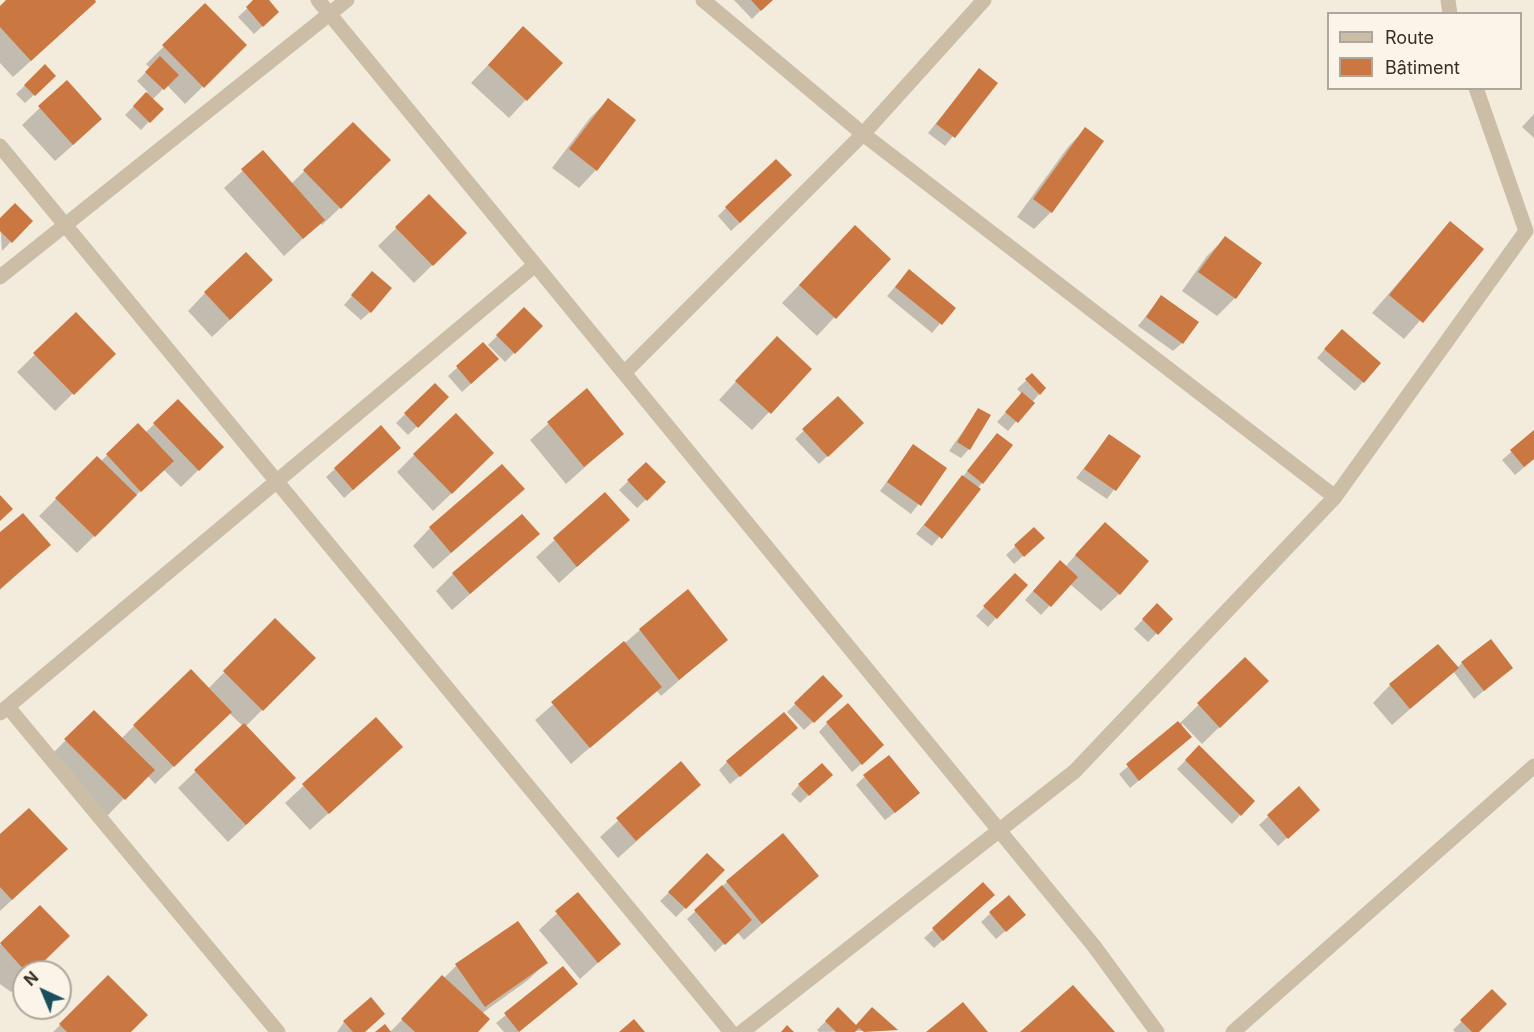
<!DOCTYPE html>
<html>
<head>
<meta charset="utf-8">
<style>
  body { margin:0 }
  #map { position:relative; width:1534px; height:1032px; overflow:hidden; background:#f3ecdc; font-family:Inter,sans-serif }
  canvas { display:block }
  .legend { position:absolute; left:1327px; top:12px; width:195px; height:78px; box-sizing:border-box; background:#fbf5e9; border:2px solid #ada69c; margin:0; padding:8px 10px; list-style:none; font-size:18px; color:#382f28 }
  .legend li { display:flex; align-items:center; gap:12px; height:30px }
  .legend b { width:30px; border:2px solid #ada69c }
  .north { position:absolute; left:12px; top:960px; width:60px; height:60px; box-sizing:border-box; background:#fbf5e9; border:2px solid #ada69c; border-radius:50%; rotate:316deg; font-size:16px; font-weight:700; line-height:24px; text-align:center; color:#382f28 }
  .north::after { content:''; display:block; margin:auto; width:21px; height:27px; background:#1b4e5c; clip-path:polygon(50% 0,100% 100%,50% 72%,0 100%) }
</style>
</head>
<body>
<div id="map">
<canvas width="1534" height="1032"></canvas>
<ul class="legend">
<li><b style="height:8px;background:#ccbda7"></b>Route</li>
<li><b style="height:16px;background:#cb7742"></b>Bâtiment</li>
</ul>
<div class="north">N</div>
</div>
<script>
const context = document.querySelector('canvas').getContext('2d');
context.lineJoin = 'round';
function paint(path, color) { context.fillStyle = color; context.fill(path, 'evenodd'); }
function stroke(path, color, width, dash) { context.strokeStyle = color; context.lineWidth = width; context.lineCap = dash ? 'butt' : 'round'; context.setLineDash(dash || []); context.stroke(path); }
paint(new Path2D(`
  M8 0H93L77 19 13 77 0 63V8Z
  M256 0H267L269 20 254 34 238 17Z
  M734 0H771L752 19Z
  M205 6 245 45 185 104 167 85 152 100 161 109 141 130 125 115 148 92 137 81 150 68 146 64Z
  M506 46 560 63 509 118 471 83Z
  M45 66 46 84 25 103 16 94Z
  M979 70 996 83 945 146 928 133Z
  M67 82 82 137 55 161 22 125Z
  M608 100 596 170 579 188 552 168 590 118Z
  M1534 114V138L1522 127Z
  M353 124 371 178 322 225 320 223 284 256 224 188 263 152 291 184Z
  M1085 129 1051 212 1034 229 1017 217 1068 147Z
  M781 184 731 231 718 216 726 208Z
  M429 196 465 233 414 283 378 246Z
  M0 220 31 221 2 251Z
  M1450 223 1482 249 1404 339 1372 313Z
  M1225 238 1260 263 1235 298 1217 316 1182 291 1207 256Z
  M837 245 889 259 817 336 782 303Z
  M909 271 953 308 932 333 887 296Z
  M364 282 370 312 361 320 344 305Z
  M205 293 254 297 212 337 188 311Z
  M1161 297 1182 343 1173 351 1138 326Z
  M524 309 541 326 505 362 488 345Z
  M76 314 96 371 55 411 17 372Z
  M1333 340 1363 382 1355 391 1317 358Z
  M483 344 488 368 462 392 448 376Z
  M759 356 810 369 752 430 719 400Z
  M1032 375 1044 388 1008 431 997 422 1022 394 1017 389Z
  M435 385 447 397 408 435 396 423Z
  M586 390 622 434 566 484 530 440Z
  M838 398 862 423 819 464 795 439Z
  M178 401 222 447 181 487 163 469 77 553 39 516 97 458 101 461 138 426 145 433Z
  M978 410 969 449 961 458 949 451Z
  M381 427 391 456 344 498 326 477Z
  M1534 432V459L1515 475 1502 460Z
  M997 435 982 483 932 546 916 534Z
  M1109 436 1139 456 1107 499 1076 478Z
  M913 446 945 469 911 514 880 491Z
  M414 455 475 471 433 511 397 472Z
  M646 464 664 482 637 508 619 490Z
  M605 494 628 520 559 583 536 557Z
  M505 506 433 569 413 546 430 528Z
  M1034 529V546L1014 564 1006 555Z
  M0 534 49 545 0 590Z
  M538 534 452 610 436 591 453 574Z
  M1088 541 1119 594 1101 611 1070 584 1041 615 1025 600 1051 571 1065 567Z
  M1015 575 996 618 988 627 976 616Z
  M1157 605 1171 619 1148 642 1134 629Z
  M275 620 314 658 246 726 277 796 228 842 178 788 243 726 229 713 155 784 147 775 107 816 48 758 94 712 121 739 134 726 208 689Z
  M640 630 726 640 661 696 656 690 571 764 535 720Z
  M1245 659 1249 698 1202 744 1182 723 1181 745 1130 788 1119 774 1179 724Z
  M1462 663 1511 668 1474 699 1453 671 1392 725 1373 703 1390 685 1457 668Z
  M823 677 832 704 804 730 787 712Z
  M376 719 383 764 310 830 285 803Z
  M827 723 874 753 852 772 819 732Z
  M787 737 730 784 719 770 727 762Z
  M1199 747 1253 801 1232 824 1177 769Z
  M681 764 699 785 618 858 600 837Z
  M864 777 909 802 885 820 856 785Z
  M822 783 800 803 791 794 799 785Z
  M1299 788 1309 818 1278 846 1259 825Z
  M0 836 48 866 0 911Z
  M707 855 723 870 676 917 660 901Z
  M817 876 744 940 737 932 715 952 687 919 727 882Z
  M983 884 984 903 934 948 924 938Z
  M578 894 619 944 580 979 539 930Z
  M1008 897 1015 923 996 939 981 922Z
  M40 907 32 972H24V979L11 992 0 984V945Z
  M518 923 546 963 528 980 481 1014 476 1032H390L456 966Z
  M563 968 576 984 518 1032H504L496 1023Z
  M1492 991 1477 1032H1455L1453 1030Z
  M838 1009 855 1027 872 1009 896 1030 819 1032 817 1030Z
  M344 1022 364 1032H337Z
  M60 1025 129 1032H53Z`), '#0003');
paint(new Path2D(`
  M6 0H95L96 2 31 61 0 27V6Z
  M253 0H269L279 12 263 27 246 7Z
  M751 0H773L761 11Z
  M205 3 247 45 204 88 162 45Z
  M523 26 563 63 527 101 488 65Z
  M160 56 179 75 164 90 145 72Z
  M45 64 56 76 35 96 24 85Z
  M979 68 998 83 955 138 936 124Z
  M67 80 102 119 73 145 38 106Z
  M146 92 164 109 150 123 133 106Z
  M608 98 636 120 597 171 569 149Z
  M353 122 391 160 341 209 303 170Z
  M1085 127 1104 141 1052 213 1033 199Z
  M263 150 325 220 303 239 241 169Z
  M776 159 792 175 740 223 725 207Z
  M429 194 467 233 433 266 395 227Z
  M15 203 33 221 12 243 0 231V218Z
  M1450 221 1484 249 1423 323 1389 295Z
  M855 225 891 259 836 319 799 285Z
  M1225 236 1262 263 1236 299 1198 272Z
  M246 252 273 280 230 320 204 292Z
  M909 269 956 308 942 325 895 287Z
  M372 271 392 288 371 313 351 295Z
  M1161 295 1199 322 1183 344 1146 317Z
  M524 307 543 326 515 354 496 335Z
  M76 312 116 354 74 395 33 353Z
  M1342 329 1381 363 1364 383 1324 349Z
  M777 336 812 369 771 414 735 381Z
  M483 342 499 359 471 384 456 366Z
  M1032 373 1046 388 1040 395 1025 379Z
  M435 383 449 397 418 428 404 413Z
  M587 388 624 434 584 467 547 422Z
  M1022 392 1035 403 1018 423 1005 412Z
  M838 396 864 423 828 457 802 429Z
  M178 399 224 447 199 471 153 423Z
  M978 408 991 415 970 450 957 442Z
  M456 413 494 453 452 494 413 454Z
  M138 423 174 461 141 492 106 454Z
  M381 425 401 448 353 490 334 468Z
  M1534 430V459L1524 467 1510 450Z
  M997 433 1013 445 983 484 967 471Z
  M1109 434 1141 456 1116 491 1084 469Z
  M913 444 947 468 921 506 887 482Z
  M97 456 137 495 95 537 55 498Z
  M646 462 666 482 647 501 627 480Z
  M502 464 525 489 451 553 429 527Z
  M962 475 981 489 942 539 924 525Z
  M605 492 630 520 577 567 553 538Z
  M0 495 13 509 0 521Z
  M23 513 51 545 0 589V532Z
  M522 514 540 534 470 594 452 573Z
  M1105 522 1149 561 1120 595 1075 555Z
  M1034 527 1045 538 1024 557 1014 545Z
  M1060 560 1078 577 1051 607 1033 591Z
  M1015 573 1028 585 997 619 983 606Z
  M688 589 728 640 679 680 639 629Z
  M1157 603 1173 619 1158 635 1142 619Z
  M275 618 316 658 263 711 223 671Z
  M1491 639 1513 668 1484 691 1461 662Z
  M624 641 662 687 590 748 551 702Z
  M1438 644 1459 668 1410 709 1389 684Z
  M1245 657 1269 681 1220 728 1197 703Z
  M191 669 232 712 174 767 133 725Z
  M823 675 843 696 814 723 794 703Z
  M848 703 884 745 862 765 826 722Z
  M94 710 155 770 125 800 64 739Z
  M784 712 798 728 740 777 726 761Z
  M376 717 403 747 329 814 302 784Z
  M1178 721 1192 737 1139 781 1126 764Z
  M244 723 296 778 246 825 194 770Z
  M1199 745 1255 801 1241 816 1185 760Z
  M889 755 920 793 895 813 863 775Z
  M681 761 701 785 636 841 616 818Z
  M822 763 833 775 809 796 798 784Z
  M1299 786 1320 810 1288 839 1267 815Z
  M29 808 68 849 12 900 0 887V834Z
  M783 833 819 876 762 924 726 881Z
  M707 853 725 870 686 909 668 892Z
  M983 882 995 895 943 941 932 928Z
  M722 885 752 920 725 945 694 910Z
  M578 892 621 944 598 963 555 911Z
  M1009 895 1026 915 1006 932 989 912Z
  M40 905 70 936 33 972H26L0 943Z
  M518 921 548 963 485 1007 455 964Z
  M563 966 578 984 519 1032 504 1013Z
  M108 975 148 1015 131 1032H67L59 1024Z
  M442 975 490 1019 478 1032H415L401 1019Z
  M1073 985 1115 1032H1020Z
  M1492 989 1507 1004 1479 1032H1472L1460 1020Z
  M371 997 385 1014 365 1032H353L343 1021Z
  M963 1002 988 1032H926Z
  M838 1007 856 1025 872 1007 898 1030 864 1032 859 1028 855 1032H836L825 1021Z
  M634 1019 645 1032H619Z
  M385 1024 391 1032H375Z
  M787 1025 794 1032H781Z`), '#cb7742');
stroke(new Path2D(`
  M318 0 1094 946 1157 1032
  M703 0 863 134 1335 497
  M1448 0 1450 14
  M0 146 731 1032
  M0 277 347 0
  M624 373 863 134 984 0
  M8 707 278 1032
  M0 713 535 265
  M742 1032 1075 771 1335 497 1526 231 1476 88
  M1233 1032 1534 766`), '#ccbda7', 15);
</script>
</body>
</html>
